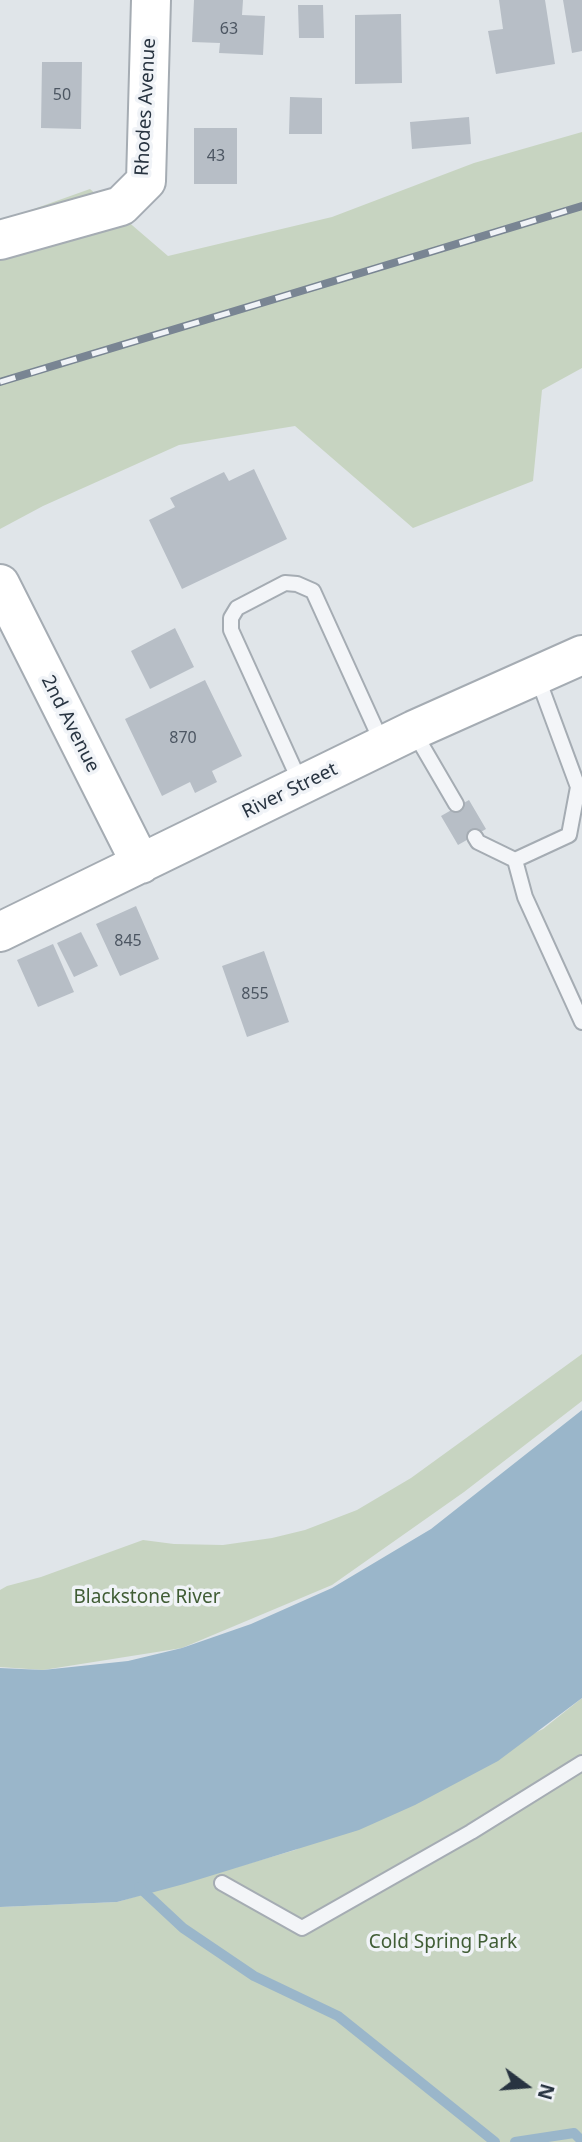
<!DOCTYPE html>
<html>
<head>
<meta charset="utf-8">
<style>
  body { margin:0 }
  #map { position:relative; width:582px; height:2142px; overflow:hidden; background:#e0e5e9; font-family:"Noto Sans",sans-serif }
  canvas { display:block }
  .north { position:absolute; left:491px; top:2051px; width:70px; height:70px; -webkit-text-stroke:5px #f0f3f7; paint-order:stroke; rotate:106deg; font-size:19px; font-weight:700; line-height:28px; text-align:center; color:#283441 }
  .north::after { content:''; display:block; margin:auto; width:24px; height:32px; background:#283441; clip-path:polygon(50% 0,100% 100%,50% 72%,0 100%) }
</style>
</head>
<body>
<div id="map">
<canvas width="582" height="2142"></canvas>
<div class="north">N</div>
</div>
<script>
const context = document.querySelector('canvas').getContext('2d');
context.lineJoin = 'round';
function paint(path, color) { context.fillStyle = color; context.fill(path, 'evenodd'); }
function stroke(path, color, width, dash) { context.strokeStyle = color; context.lineWidth = width; context.lineCap = dash ? 'butt' : 'round'; context.setLineDash(dash || []); context.stroke(path); }
function write(font, color, halo, rows, align = 'center') {
  context.font = font + ' "Noto Sans",sans-serif'; context.lineWidth = 7; context.setLineDash([]); context.textBaseline = 'middle'; context.strokeStyle = halo; context.fillStyle = color; for (const [text, x, y, turn = 0] of rows) {
    context.save(); context.translate(x, y); context.rotate((+turn || 0) * Math.PI / 180); context.textAlign = isNaN(turn) ? turn : align; if (halo) context.strokeText(text, 0, 0); context.fillText(text, 0, 0); context.restore();
  }
}
paint(new Path2D(`
  M582 132V368L542 390 533 481 413 528 295 426 179 445 43 506 0 529V221L90 189 168 256 332 217 474 163Z
  M582 1354V1401L464 1492 332 1585 182 1648 43 1670 0 1667V1590L7 1586 41 1577 143 1540 174 1544 223 1545 272 1538 305 1530 357 1510 411 1478Z
  M582 1698V2142H0V1907L117 1902 295 1850 543 1729Z`), '#c7d4c1');
paint(new Path2D(`
  M582 1410V1698L498 1761 415 1805 359 1830 184 1884 117 1902 0 1907V1668L43 1670 128 1661 182 1648 251 1624 332 1588 431 1529Z`), '#9ab6ca');
stroke(new Path2D(`
  M139 1887 183 1928 254 1976 338 2016 495 2142
  M515 2142 574 2133 582 2141`), '#9ab6ca', 10);
paint(new Path2D(`
  M194 0H243L242 15 265 16 263 55 219 53 220 43 192 42Z
  M499 0H545L555 64 496 74 488 31 503 29Z
  M563 0H582V51L572 53Z
  M298 5H323L324 38H299Z
  M401 14 402 83 355 84V15Z
  M42 62H82L81 129 41 128Z
  M290 97 322 98V134H289Z
  M469 117 471 144 412 149 410 122Z
  M194 128H237V184H194Z
  M254 469 287 539 182 589 149 520 175 507 170 498 224 472 229 481Z
  M175 628 194 667 150 689 131 651Z
  M205 680 242 756 212 771 217 782 195 793 190 782 162 796 125 719Z
  M469 800 486 829 458 845 441 816Z
  M136 906 159 959 120 976 96 924Z
  M81 932 98 966 74 977 57 943Z
  M53 944 74 992 38 1007 17 960Z
  M264 951 289 1022 247 1037 222 966Z`), '#b7bec6');
const lane = new Path2D(`
  M414 732 456 804
  M301 784 231 630V618L237 608 285 583 297 584 313 591 383 745
  M475 837 478 842 515 860 569 835 578 787 537 676
  M515 860 525 897 582 1022
  M222 1883 302 1928 471 1832 582 1763`);
const secondary = new Path2D(`
  M0 240 121 206 146 181 151 0
  M0 584 141 864
  M0 932 414 730 582 655`);
stroke(lane, '#a5acb3', 18);
stroke(secondary, '#a5acb3', 42);
stroke(lane, '#f3f5f8', 14);
stroke(secondary, '#fff', 38);
const rail = new Path2D(`
  M0 382 582 206`);
stroke(rail, '#798593', 8);
stroke(rail, '#f0f3f7', 5, [16]);
write('16px', '#4c5662', null, [
  ["63",229,29],
  ["50",62,95],
  ["43",216,156],
  ["870",183,738],
  ["845",128,941],
  ["855",255,994]
]);
write('19px', '#283441', '#f0f3f7', [
  ["Rhodes Avenue",146,107,-87],
  ["2nd Avenue",70,724,63],
  ["River Street",290,791,-26]
]);
write('19px', '#405d35', '#f0f3f7', [
  ["Blackstone River",147,1598],
  ["Cold Spring Park",443,1943]
]);
</script>
</body>
</html>
